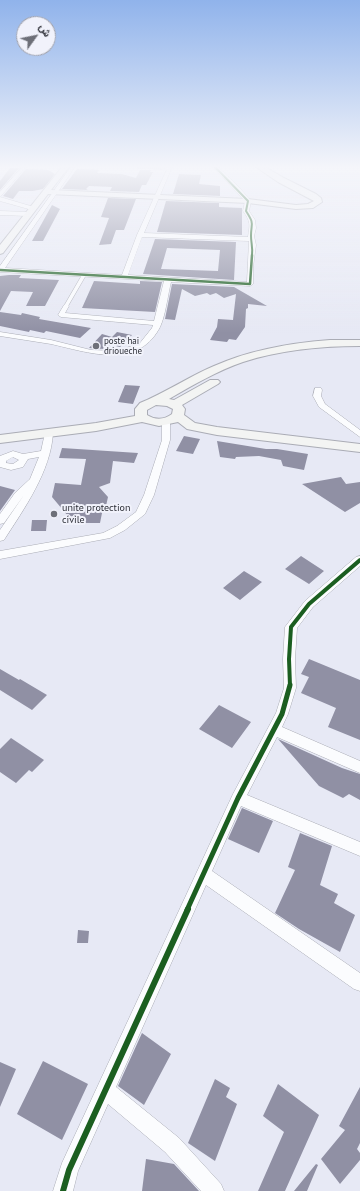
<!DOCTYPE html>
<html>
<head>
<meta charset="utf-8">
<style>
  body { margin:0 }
  #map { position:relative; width:360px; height:1191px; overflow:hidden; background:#e7e9f5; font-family:"PT Sans",Vazirmatn,sans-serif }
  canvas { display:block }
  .north { position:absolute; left:16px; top:16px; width:40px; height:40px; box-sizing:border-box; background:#f1f2fb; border:1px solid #a2a3ac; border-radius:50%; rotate:57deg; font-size:11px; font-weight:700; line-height:16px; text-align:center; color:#2b2d35 }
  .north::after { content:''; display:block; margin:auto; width:14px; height:18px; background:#6d6f78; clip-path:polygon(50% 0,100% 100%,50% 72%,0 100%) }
</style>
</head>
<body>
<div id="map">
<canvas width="360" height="1191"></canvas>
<div class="north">ش</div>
</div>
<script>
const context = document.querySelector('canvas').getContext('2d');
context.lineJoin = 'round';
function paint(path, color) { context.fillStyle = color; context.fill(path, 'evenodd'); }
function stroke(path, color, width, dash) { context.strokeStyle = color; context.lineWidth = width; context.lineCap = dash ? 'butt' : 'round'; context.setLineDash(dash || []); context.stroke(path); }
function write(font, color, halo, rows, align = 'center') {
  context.font = font + ' "PT Sans",sans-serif'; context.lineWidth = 4; context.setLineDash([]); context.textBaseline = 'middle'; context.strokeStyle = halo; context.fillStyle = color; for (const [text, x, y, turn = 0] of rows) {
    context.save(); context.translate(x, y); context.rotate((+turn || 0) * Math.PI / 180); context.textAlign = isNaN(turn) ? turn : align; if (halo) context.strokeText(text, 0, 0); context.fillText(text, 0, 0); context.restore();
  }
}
paint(new Path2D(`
  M10 168H19L0 190V181Z
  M26 169 48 170 55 174 43 189 33 191H19L13 199 3 196Z
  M77 169 99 170 97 173 122 174 136 178 140 170H151L150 172H153L146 185H142L139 192 110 191 112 187 89 186 86 189 88 190 62 189Z
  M179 174 201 175 199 184 220 186V196L173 194Z
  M108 198 136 199 124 230H116L111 244 99 245 109 218 101 217Z
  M166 201 219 203V207L242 208V235L157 232Z
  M52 205 60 209 43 241H32Z
  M155 239 236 242 234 280 143 274ZM167 248 220 250 218 271 161 269Z
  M9 275H21L19 278 59 280 45 306H26L33 292 11 291 0 311V276Z
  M94 281 140 284V281L162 282 155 312 82 308Z
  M172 284 234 287 267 306 248 304V308L246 309 245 327 236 340 229 339 227 342 210 340 217 327 218 319 233 320 236 294 224 298 216 293 210 295 207 293 195 296 182 289 175 320 165 319Z
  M0 312 21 315 22 313 40 317 39 319 91 328 80 338 46 331 44 333 30 330 29 332 0 326Z
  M117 332 132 335 120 347 112 345 105 349 89 348 102 334 112 337Z
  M125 385 140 386 133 404 118 402Z
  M184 436 200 439 193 454 176 451Z
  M217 441 266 449H277L308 454 304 470 283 466 281 460 259 456 236 457 235 459 220 457Z
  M62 448 138 453 134 463 113 461 110 483 99 487 108 497 106 506 103 508 100 523H83L80 519 73 522 52 497 55 483 81 485 86 459 59 458Z
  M341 477 346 484 360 482V503L345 512 302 484Z
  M0 486 15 490 0 511Z
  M32 520H47L46 531H31Z
  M301 556 324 571 309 584 285 569Z
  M244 571 262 582 240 600 223 588Z
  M309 659 360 680V740L328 727 336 708 301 693 309 677 301 674Z
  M0 669 19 680 20 679 47 695 32 710 0 690Z
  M219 705 251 722 232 748 199 729Z
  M11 738 44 760 32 772 29 770 16 783 0 772V749Z
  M278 739 342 768 360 774V800L349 794 343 798 319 786Z
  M242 808 273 821 259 853 228 839Z
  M300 833 332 846 320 885 338 894 334 903 355 915 340 952 299 929 275 913 295 870 288 867Z
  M78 930 89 931 88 943H77Z
  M142 1033 171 1054 144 1105 118 1086Z
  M43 1061 88 1084 62 1140 17 1114Z
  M0 1062 16 1069 0 1107Z
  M215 1079 230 1088 226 1097 237 1104 215 1161 188 1143Z
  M278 1084 319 1115 285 1191H258L284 1132 263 1116Z
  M360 1087V1143L357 1149 360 1153V1160L340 1184 321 1159 345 1130 339 1126Z
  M146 1159 174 1164 199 1191H142Z
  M316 1164 318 1165 307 1191H294Z`), '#9090a4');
const lane = new Path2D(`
  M66 306 84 275`);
const street = new Path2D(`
  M22 167H26L0 197V192Z
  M71 167H75L5 268 122 275 137 235 167 169 139 168 137 167H172L144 233 248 237C250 224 251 222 243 211L245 201 213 167H218L238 186 251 201 249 211 255 220 256 228 254 236 256 245 253 267V284L250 286 171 282C168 294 165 319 159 329 136 370 87 352 51 344 34 341 17 339 0 336V332L51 340 91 350 118 351 140 343 152 328 153 325 61 317 58 315 64 305 66 304 69 306 65 313 154 321 164 281 0 272V266ZM142 237 249 241 247 282 128 275Z
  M0 197 34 207 35 208 32 210 0 201Z
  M0 211 28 212 31 214 28 216 0 215Z
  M315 388H321L322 390 321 396 325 404 360 430V437L319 407 313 396Z
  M166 419 170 422V440L154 495 145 514 125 530 110 538 0 559V551L103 533 117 526 136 512 144 495 162 440V422Z
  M49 430 53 433C51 471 24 509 4 540L0 541V530L24 495 4 523 0 524V514L15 493 30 479 39 457 28 459 23 467 11 470 0 467V456L13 451 23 454 41 451 45 433ZM13 457 19 460 13 464 6 463V461Z
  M360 556V566L313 607 297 628 295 659 296 688 288 714 282 727 360 761V773L277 737 247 795 360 842V856L241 806 212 871 360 973V991L354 989 206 885 116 1087 179 1138 221 1184 224 1191H201L165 1152 108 1104 78 1171 73 1191H53L62 1163 233 794 276 713 284 688 283 659 285 627 305 601 356 557Z`);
const secondary = new Path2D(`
  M62 167H69L51 190 248 199 296 205 308 204 314 201 278 182 256 167H265L284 178 316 194 321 198 322 202 313 208 296 209 248 203 48 194 3 253 0 254V245Z
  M330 340H360V346C321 346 280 350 243 362 217 371 193 385 169 399L174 400 210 380H218L220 382 218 384 182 405 185 409 184 415 195 423 217 427 360 444V452L217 435 187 429 178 422 159 426 142 422 96 431 0 443V435L96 423 135 416V409L140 403C165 393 188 377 214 366 250 350 290 343 330 340ZM156 405 167 406 173 409 172 414C164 420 155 420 147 415V410Z`);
stroke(lane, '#aaacb5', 4.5);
stroke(street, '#aaacb5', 1);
stroke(secondary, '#aaacb5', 2);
stroke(lane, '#fbfcfe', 3.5);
paint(street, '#fbfcfe');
paint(secondary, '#f3f4f3');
stroke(new Path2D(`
  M215 167 248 201 246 211C255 225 251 222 251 236 251 243 253 247 252 256`), '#1b5e20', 2);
stroke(new Path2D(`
  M0 270 250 284 252 255`), '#1b5e20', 2.5);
stroke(new Path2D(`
  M290 686 289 659 291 627 309 604 360 560`), '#1b5e20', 4);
stroke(new Path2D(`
  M187 910 238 798 282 714 290 685`), '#1b5e20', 5);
stroke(new Path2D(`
  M63 1191 69 1170 188 909`), '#1b5e20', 6);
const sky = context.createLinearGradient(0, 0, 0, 333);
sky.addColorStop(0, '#90b3eb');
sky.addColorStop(0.5, '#f4f5fa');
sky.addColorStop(1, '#f4f5fa00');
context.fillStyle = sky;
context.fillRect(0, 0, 360, 333);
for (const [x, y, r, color] of [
  [96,346,4,"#6d6f78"],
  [54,514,4,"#6d6f78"]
]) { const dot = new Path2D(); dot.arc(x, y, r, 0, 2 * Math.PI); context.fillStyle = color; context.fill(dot); stroke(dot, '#f1f2fb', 1.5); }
write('9px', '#2b2d35', '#f1f2fb', [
  ["poste hai",104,341],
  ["drioueche",104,351]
], 'left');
write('10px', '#2b2d35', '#f1f2fb', [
  ["unite protection",62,508],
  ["civile",62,520]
], 'left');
</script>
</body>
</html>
